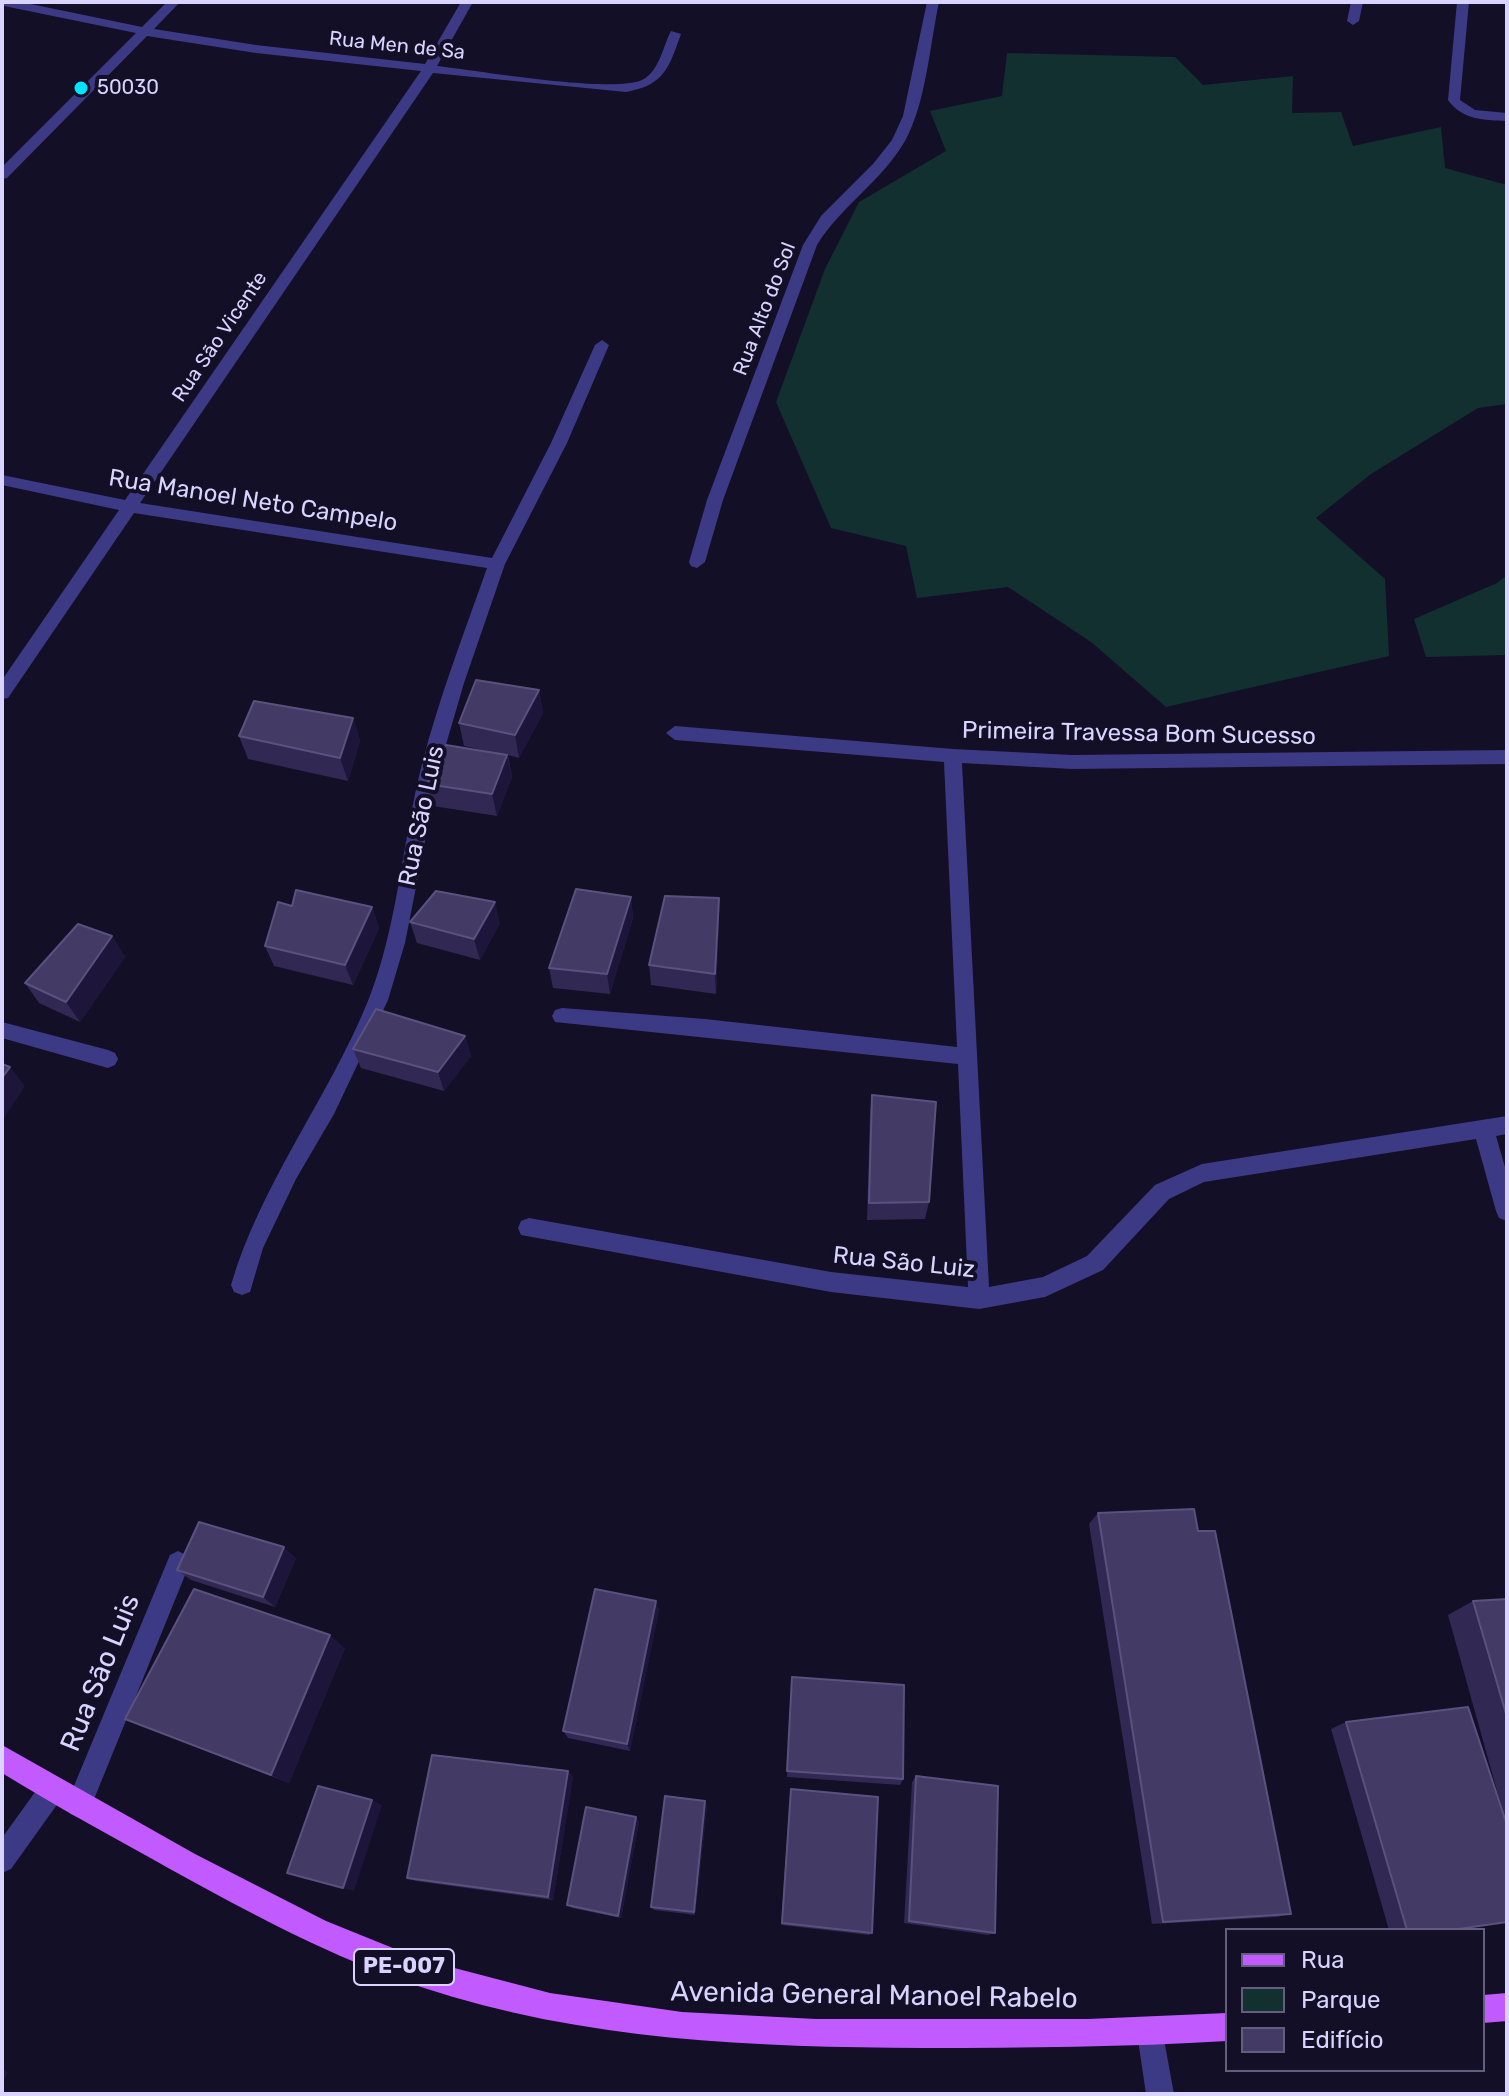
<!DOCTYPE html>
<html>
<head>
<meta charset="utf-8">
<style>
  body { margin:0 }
  #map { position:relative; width:1509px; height:2096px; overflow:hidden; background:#130f26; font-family:Rubik,sans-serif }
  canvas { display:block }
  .frame { position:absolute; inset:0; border:4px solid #d9d4ff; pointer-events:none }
  .legend { position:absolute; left:1225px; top:1928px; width:260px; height:144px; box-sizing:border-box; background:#130f26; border:2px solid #625e7d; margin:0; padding:10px 14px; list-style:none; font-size:24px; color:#d9d4ff }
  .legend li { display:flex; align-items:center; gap:16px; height:40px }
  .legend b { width:40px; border:2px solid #625e7d }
</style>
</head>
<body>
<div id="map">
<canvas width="1509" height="2096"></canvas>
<div class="frame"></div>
<ul class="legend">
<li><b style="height:10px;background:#c25bff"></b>Rua</li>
<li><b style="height:22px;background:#12302f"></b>Parque</li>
<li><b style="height:22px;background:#433a66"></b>Edifício</li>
</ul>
</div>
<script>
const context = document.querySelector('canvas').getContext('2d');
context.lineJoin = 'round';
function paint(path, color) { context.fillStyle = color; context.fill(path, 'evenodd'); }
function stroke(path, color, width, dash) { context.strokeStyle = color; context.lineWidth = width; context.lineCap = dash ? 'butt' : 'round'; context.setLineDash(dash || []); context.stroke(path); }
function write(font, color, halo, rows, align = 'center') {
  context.font = font + ' Rubik,sans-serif'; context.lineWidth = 8; context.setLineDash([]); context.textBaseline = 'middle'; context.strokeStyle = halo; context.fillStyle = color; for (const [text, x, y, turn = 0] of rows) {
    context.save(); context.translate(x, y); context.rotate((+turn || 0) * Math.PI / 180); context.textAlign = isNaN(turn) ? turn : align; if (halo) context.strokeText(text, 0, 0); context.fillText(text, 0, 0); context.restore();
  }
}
paint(new Path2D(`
  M1007 53 1175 57 1203 85 1293 76 1292 113 1341 112 1353 146 1441 127 1445 168 1507 185V404L1478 408 1371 474 1316 518 1385 579 1389 656 1166 707 1091 642 1008 587 917 598 906 546 831 528 776 402 825 269 859 202 946 151 930 111 1002 96Z
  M1507 575V655L1426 657 1414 619 1497 583Z`), '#12302f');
paint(new Path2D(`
  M2 2H21L142 27 167 2H180L154 29 256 45 425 64 461 2H473L437 66C475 70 618 95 644 79 660 69 663 46 671 31L681 34C669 67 665 85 626 92L433 73 140 503 492 558 551 443 595 345 602 340 609 345 567 443 505 564 464 683 440 765 405 943 388 1000 334 1114 296 1179 263 1248 250 1292 242 1295 234 1292 231 1285C261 1183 328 1099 368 1001 398 926 402 842 422 764 439 698 464 633 487 568L134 513 8 698 2 699V680L119 510 2 485V475L125 500 421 71 256 53 147 36 7 178 2 179V167L136 33 4 6Z
  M927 2H939C930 44 926 103 905 141 882 181 841 206 817 245L723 500 705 562 697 568 691 566 689 562 707 500 803 245 821 216 873 164 892 140 903 116Z
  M1351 2H1363L1359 21 1353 25 1347 21Z
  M1457 2H1469L1460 100 1475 110 1507 113V121C1484 120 1462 120 1448 100Z
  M675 726 953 749 1072 755 1507 750V764L1072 769 962 763 989 1287 1043 1277 1087 1256 1155 1185 1202 1164 1507 1116V1134L1496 1136 1507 1174V1221L1499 1218 1496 1211 1476 1139 1204 1182 1169 1199 1103 1270 1045 1297 979 1309 831 1292 521 1235 518 1228 521 1221 529 1218 831 1272 968 1287 958 1064 555 1022 552 1016 555 1010 562 1008 705 1019 957 1047 944 762 675 740 666 733Z
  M2 1022 108 1050 115 1053 118 1059 115 1065 108 1068 2 1038Z
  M178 1551 186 1555 190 1563 88 1814 79 1818 70 1814 66 1805 170 1555Z
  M52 1777 61 1781 65 1790 61 1799 11 1869 2 1873V1838L43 1781Z
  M1151 2019 1161 2023 1174 2094H1146L1137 2033 1141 2023Z`), '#3d3a85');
paint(new Path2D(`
  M2 1745 195 1854 326 1921 420 1959 550 1993 682 2012 816 2019H1088L1227 2013V2041C1126 2047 1025 2048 924 2048 754 2047 583 2041 421 1987 333 1958 250 1913 170 1869 113 1837 57 1807 2 1773Z
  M1507 1993V2021L1483 2023V1995Z`), '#c25bff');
paint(new Path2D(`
  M539 690 543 713 519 758 508 755 512 777 497 816 433 806 427 784 500 754 464 746 459 723Z
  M353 718 360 741 348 781 248 759 239 736Z
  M631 897 633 918 610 994 553 988 549 968Z
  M719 898V919L716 994 651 985 649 965Z
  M292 906 372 907 379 928 353 985 274 966 265 946Z
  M410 922 500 923 480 960 417 943Z
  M112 936 125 957 80 1022 39 1003 25 983Z
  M465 1036 471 1056 444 1091 361 1068 353 1049Z
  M872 1095 929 1202 925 1219 867 1220 870 1113Z
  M1098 1513 1198 1531 1291 1914 1277 1917 1152 1924 1089 1524Z
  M296 1558 275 1607 191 1580 177 1570Z
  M1507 1599V1922L1451 1930H1389L1331 1729 1346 1722 1506 1823 1448 1615 1473 1601Z
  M656 1601 659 1610 630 1751 568 1738 563 1731Z
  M345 1648 289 1783 125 1719Z
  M791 1685 903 1779 900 1785 787 1777Z
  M568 1771 573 1777 553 1900 416 1881 407 1878Z
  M916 1776 995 1933 988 1935 904 1923 912 1782Z
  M790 1794 872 1933 869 1935 781 1925Z
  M707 1806 695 1915 654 1910 651 1907Z
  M639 1822 621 1918 572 1908 567 1905Z`), '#312854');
paint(new Path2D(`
  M539 690 543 713 519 758 515 735Z
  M353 718 360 741 348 781 340 758Z
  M507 755 512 777 497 816 492 794Z
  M631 897 633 918 610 994 607 974Z
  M719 898V919L716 994 715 974Z
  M495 902 500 923 480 960 474 939Z
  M372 907 379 928 353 985 345 965Z
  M112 936 125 957 80 1022 66 1002Z
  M465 1036 471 1056 444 1091 438 1072Z
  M10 1067 25 1086 2 1121V1078Z
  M284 1547 296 1558 275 1607 263 1597Z
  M656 1601 659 1610 630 1751 627 1744Z
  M330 1635 345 1648 289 1783 271 1775Z
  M568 1771 573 1777 553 1900 548 1897Z
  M372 1800 382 1805 354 1891 343 1888Z
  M705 1801 707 1806 695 1915 694 1912Z
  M636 1817 639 1822 621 1918 618 1916Z
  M2 2069 8 2072 2 2084Z`), '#1d163a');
const building = new Path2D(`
  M476 680 539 690 515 735 459 723Z
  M254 701 353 718 340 758 239 736Z
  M446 745 507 755 492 794 427 784Z
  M576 889 631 897 607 974 549 968Z
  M296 890 372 907 345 965 265 946 278 902 292 906Z
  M436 891 495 902 474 939 410 922Z
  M665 896 719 898 715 974 649 965Z
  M78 924 112 936 66 1002 25 983Z
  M376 1009 465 1036 438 1072 353 1049Z
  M2 1064 10 1067 2 1078Z
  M872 1095 936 1102 929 1202 869 1203Z
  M1194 1509 1198 1531H1215L1291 1914 1163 1922 1098 1513Z
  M199 1522 284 1547 263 1597 177 1570Z
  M194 1589 330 1635 271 1775 125 1719Z
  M595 1589 656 1601 627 1744 563 1731Z
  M1507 1599V1717L1473 1601Z
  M792 1677 904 1685 903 1779 787 1771Z
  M1468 1707 1507 1825V1922L1451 1930H1407L1346 1722Z
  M432 1755 568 1771 548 1897 407 1878Z
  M916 1776 998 1786 995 1933 909 1921Z
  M318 1786 372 1800 343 1888 287 1873Z
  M791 1789 878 1797 872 1933 782 1923Z
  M665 1796 705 1801 694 1912 651 1907Z
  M586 1807 636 1817 618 1916 567 1905Z`);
paint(building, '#433a66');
stroke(building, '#5a527e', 2);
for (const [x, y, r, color] of [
  [81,88,8,"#00e5ff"]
]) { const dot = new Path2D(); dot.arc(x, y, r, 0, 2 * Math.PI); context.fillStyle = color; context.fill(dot); stroke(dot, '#130f26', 3); }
write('20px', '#d9d4ff', '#130f26', [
  ["Rua Men de Sa",397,46,6],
  ["Rua Alto do Sol",765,309,-69],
  ["Rua São Vicente",220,337,-56]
]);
write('20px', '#d9d4ff', '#130f26', [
  ["50030",97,88]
], 'left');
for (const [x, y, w] of [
  [404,1967,100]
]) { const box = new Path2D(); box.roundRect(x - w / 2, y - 18, w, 36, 6); context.fillStyle = '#130f26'; context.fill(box); stroke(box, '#d9d4ff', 2); }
write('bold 22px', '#d9d4ff', null, [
  ["PE-007",404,1967]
]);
write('24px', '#d9d4ff', '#130f26', [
  ["Rua Manoel Neto Campelo",253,501,9],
  ["Primeira Travessa Bom Sucesso",1139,734,1],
  ["Rua São Luis",422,816,-78],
  ["Rua São Luiz",904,1263,6]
]);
write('28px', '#d9d4ff', '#130f26', [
  ["Rua São Luis",101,1673,-68],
  ["Avenida General Manoel Rabelo",874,1996,1]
]);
</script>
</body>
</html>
